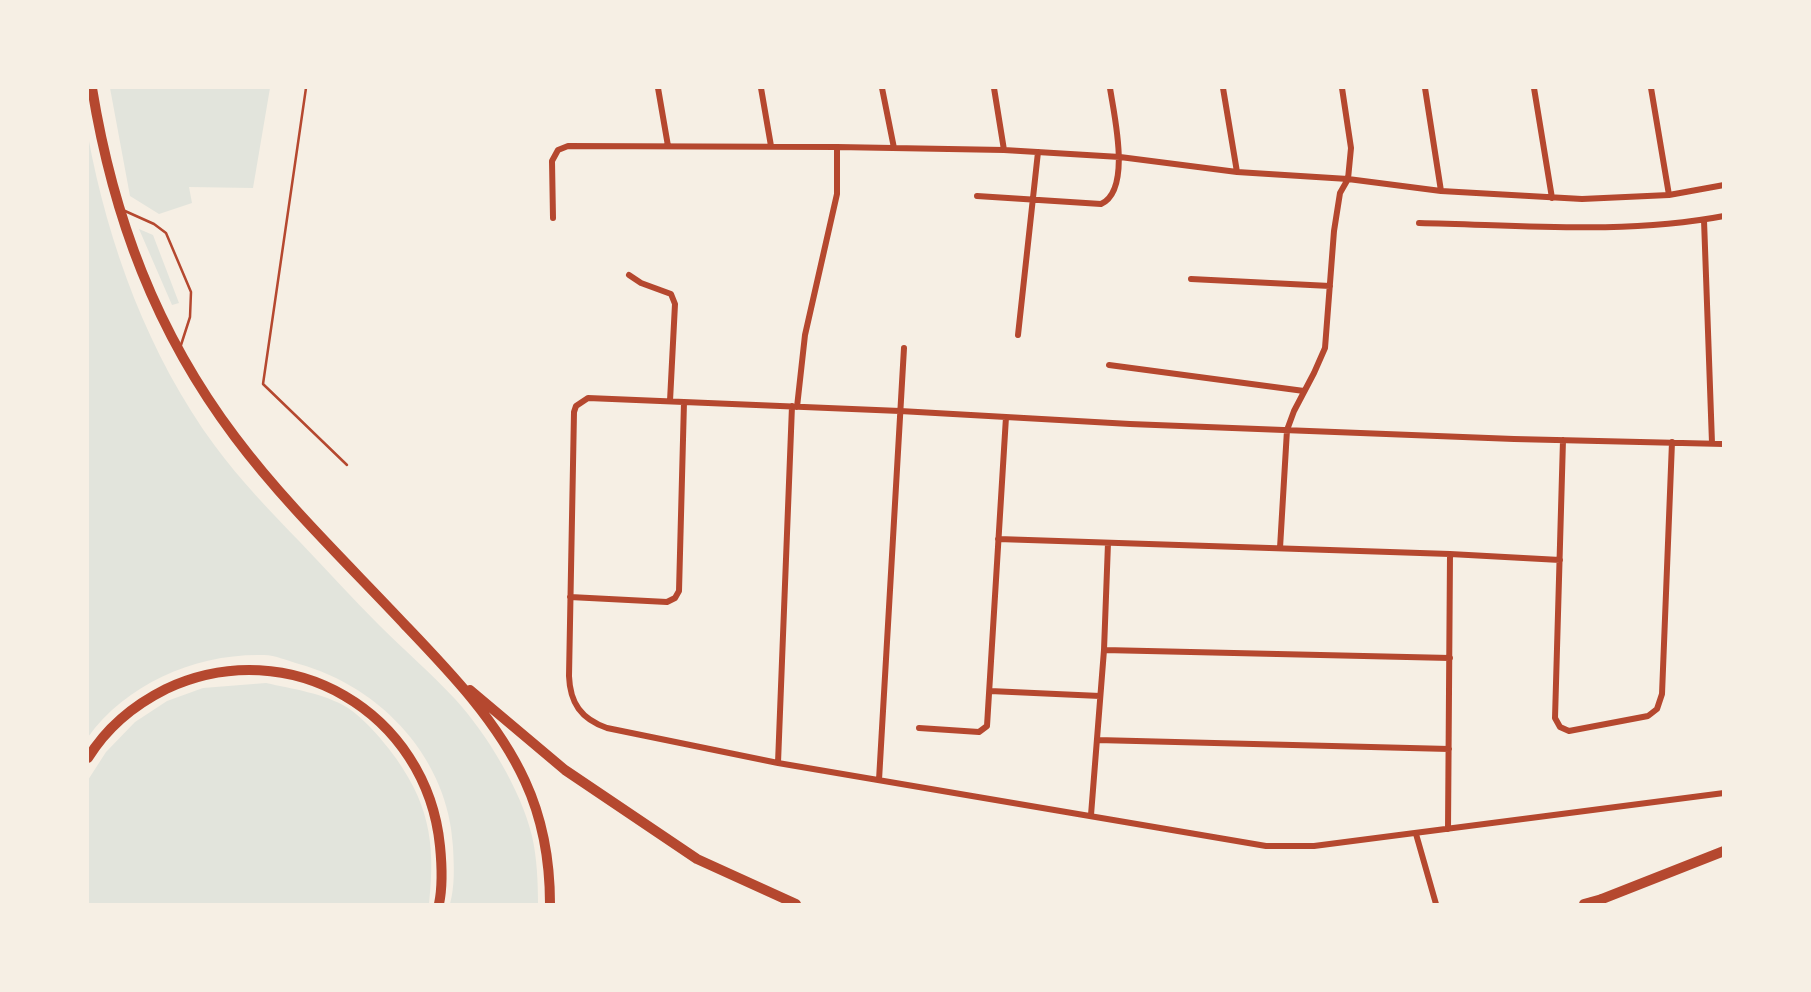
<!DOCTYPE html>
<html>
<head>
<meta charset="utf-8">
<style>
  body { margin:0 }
  #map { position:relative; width:1811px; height:992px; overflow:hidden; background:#f6efe4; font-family:"Crimson Pro",serif }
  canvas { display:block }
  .frame { position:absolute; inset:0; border:89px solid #f6efe4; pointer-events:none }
</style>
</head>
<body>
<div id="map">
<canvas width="1811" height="992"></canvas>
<div class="frame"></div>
</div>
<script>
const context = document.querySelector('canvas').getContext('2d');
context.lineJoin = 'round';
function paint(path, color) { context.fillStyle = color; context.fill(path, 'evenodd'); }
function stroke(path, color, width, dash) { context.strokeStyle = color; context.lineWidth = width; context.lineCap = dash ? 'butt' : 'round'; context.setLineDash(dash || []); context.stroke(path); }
paint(new Path2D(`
  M110 88H270L253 188 189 187 192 203 159 214 130 196Z
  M88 136C108 245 149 356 215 446 240 480 270 511 299 541 326 569 352 598 379 625 404 650 431 673 455 699 487 734 521 790 532 836 537 858 538 882 538 904H450C455 885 454 867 453 847 449 760 382 687 299 664 288 661 275 655 264 655 197 653 127 683 88 737Z
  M139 229 153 235 179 303 172 305Z
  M266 683C292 689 324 693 348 708 363 718 378 735 389 749 429 801 436 841 429 904H88V780L106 752 135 722 167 701 203 688Z`), '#e2e4dc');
stroke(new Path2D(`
  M306 88 263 384 347 465`), '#b5482f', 2.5);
stroke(new Path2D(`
  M125 211 154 224 166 233 191 292 190 317 181 345`), '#b5482f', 2.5);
stroke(new Path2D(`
  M658 88 668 146
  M761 88 771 146
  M882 88 894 148
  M994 88 1004 150
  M1223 88 1237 172
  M1425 88 1441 191
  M1534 88 1552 198
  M1651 88 1669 195
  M977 196 1101 204C1132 190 1114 115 1110 88
  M553 218 552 161 558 150 568 146 837 147 1004 150 1120 157 1237 172 1348 179 1441 191 1582 199 1669 195 1724 185
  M1704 220 1712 443
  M1419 223C1521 225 1624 235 1724 216
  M629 275 641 283 671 294 675 304 670 401
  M1191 279 1330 286
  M1018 335 1038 152
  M1109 365 1304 391
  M797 407 805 335 837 194V147
  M1563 440 1555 718 1560 727 1569 731 1648 716 1657 709 1662 694 1672 442
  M1724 444 1514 439 1130 424 900 411 588 398 576 406 574 412 569 676C570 703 581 719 607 728L778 763 1266 846H1314L1724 793
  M998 539 1450 554 1560 560
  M1280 548 1287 430 1294 411 1314 373 1325 348 1334 231 1340 193 1348 179 1351 148 1342 88
  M570 597 667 602 675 598 679 591 684 402
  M1104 650 1450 658
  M990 691 1100 696
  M919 728 979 732 987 726 1006 417
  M1097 740 1449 749
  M778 763 792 406
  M879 780 904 348
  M1091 815 1104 650 1108 543
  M1448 829 1450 554
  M1416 834 1436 904`), '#b5482f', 6);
stroke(new Path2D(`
  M1602 899 1724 851`), '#b5482f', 10);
stroke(new Path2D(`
  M92 88C113 217 156 332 235 437 286 505 348 564 406 626 450 672 498 722 525 781 543 820 550 861 550 904
  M470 690 565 770 697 859 796 904
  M88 758C107 727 134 705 166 689 290 631 427 713 440 846 442 866 443 885 439 904
  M1584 904 1602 899`), '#b5482f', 10);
</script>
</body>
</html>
